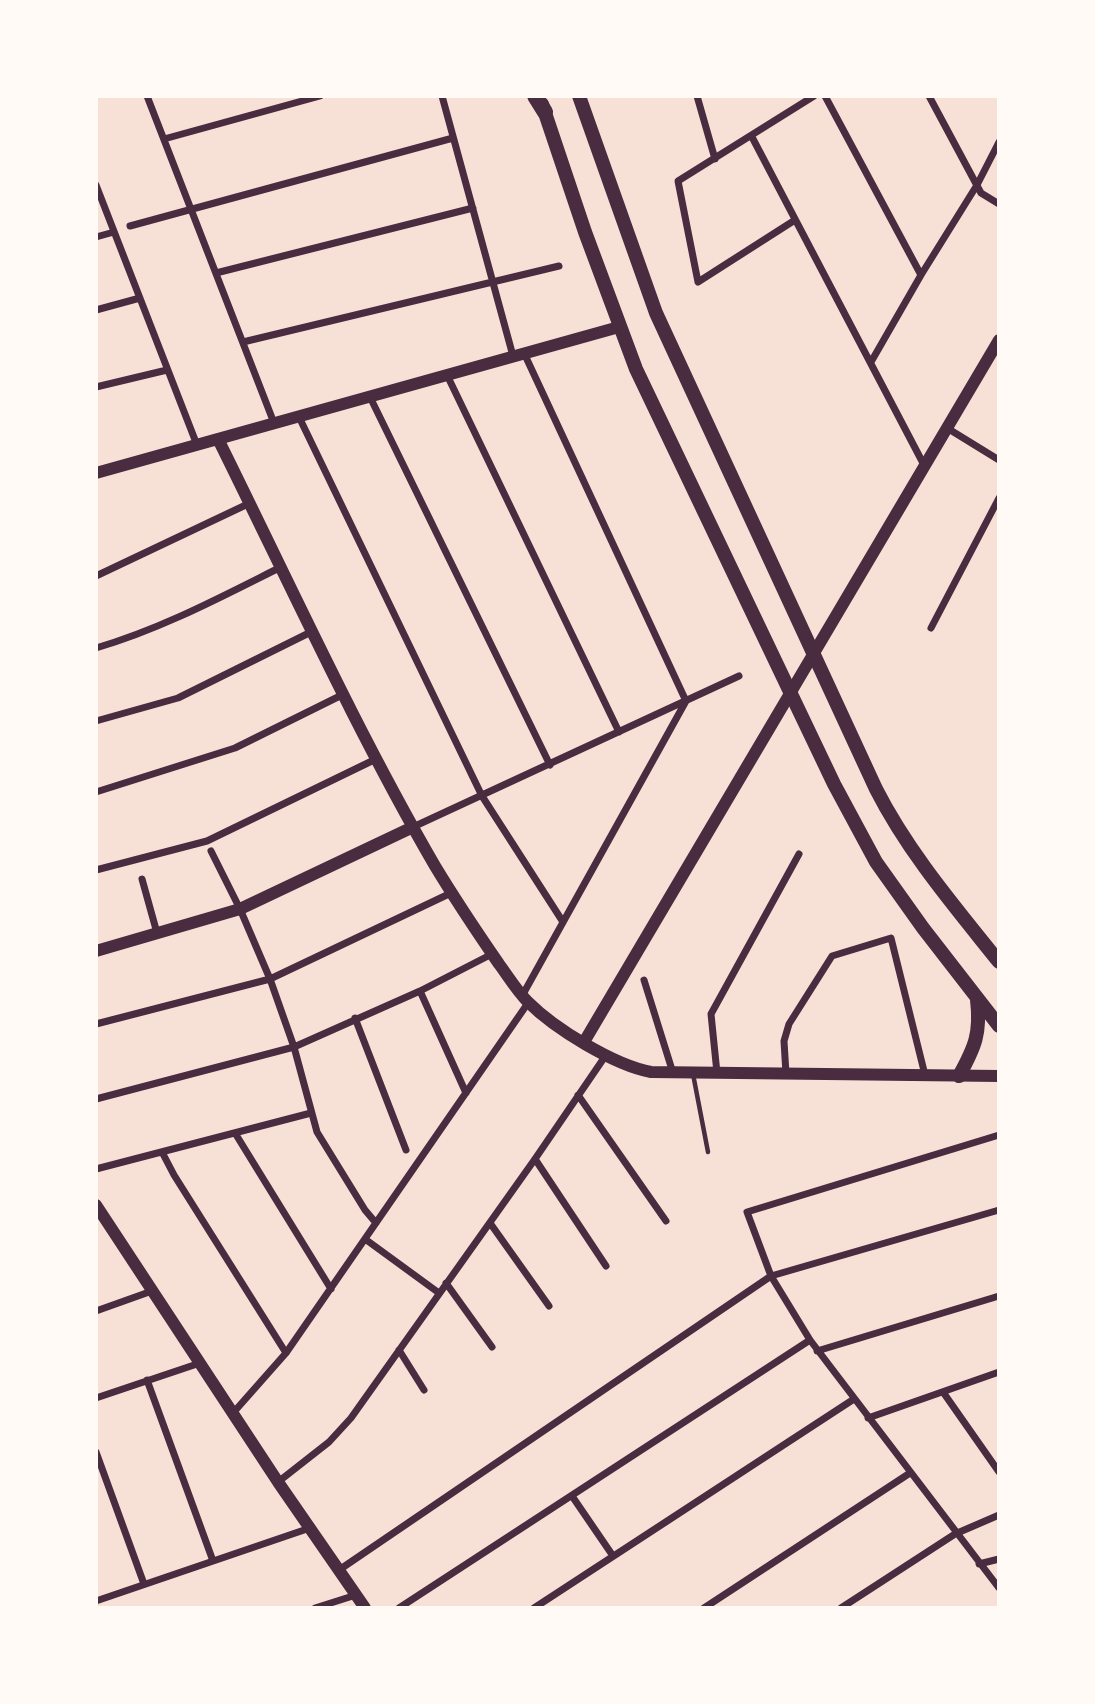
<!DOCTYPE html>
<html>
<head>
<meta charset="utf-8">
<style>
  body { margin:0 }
  #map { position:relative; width:1095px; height:1704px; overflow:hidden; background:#f7e1d7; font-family:"Fira Sans",sans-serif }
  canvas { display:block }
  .frame { position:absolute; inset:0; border:98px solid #fffaf5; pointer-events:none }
</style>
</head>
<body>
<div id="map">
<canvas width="1095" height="1704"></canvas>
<div class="frame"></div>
</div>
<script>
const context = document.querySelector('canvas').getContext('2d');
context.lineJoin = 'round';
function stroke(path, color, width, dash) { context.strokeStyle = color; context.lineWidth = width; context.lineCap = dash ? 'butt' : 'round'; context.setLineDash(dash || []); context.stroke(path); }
stroke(new Path2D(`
  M693 1074 708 1152`), '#4a2c40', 4.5);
stroke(new Path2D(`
  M147 96 274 423
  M442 96 513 356
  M697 96 715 159
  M825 96 921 275
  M929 96 981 193 999 204
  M752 137 924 465
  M164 139 320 96
  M96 185 197 445
  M795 220 698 282 678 181 814 96
  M130 226 453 138
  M96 237 114 232
  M216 273 473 208
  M96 310 140 298
  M243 342 559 266
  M871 362 921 275 977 185 999 142
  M447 375 619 732
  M96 387 167 370
  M370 397 550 765
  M299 417 482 796 563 922
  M947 428 999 460
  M96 576 250 503
  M931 628 999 498
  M96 648C161 629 221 597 281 567
  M96 721 178 698 313 631
  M96 792 235 748 344 694
  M413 827 739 676
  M211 851 240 909 270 979 294 1047 317 1132 365 1210 376 1223
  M96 870 207 841 376 759
  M142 879 157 933
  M644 980 673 1073
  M420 991 466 1093
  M522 996 686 701 524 353
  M355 1018 406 1150
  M96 1024 270 979 451 893
  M717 1073 711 1014 799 854
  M786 1074 784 1041 789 1024 832 956 891 938 925 1075
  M578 1095 666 1221
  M96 1099 294 1047 420 991 492 954
  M235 1133 331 1289
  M999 1135 747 1212 771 1276 810 1340 999 1588
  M162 1152 174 1175 286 1353
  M535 1159 606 1266
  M96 1169 311 1113
  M490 1223 549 1306
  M365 1239 439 1293
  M446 1283 492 1347
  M96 1311 152 1291
  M399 1350 424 1390
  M817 1351 999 1296
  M147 1380 213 1561
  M943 1392 999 1472
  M96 1398 200 1363
  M233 1413 286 1353 528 1003
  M868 1418 999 1372
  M96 1452 144 1584
  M278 1482 329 1442 351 1418 535 1159 606 1055
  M572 1496 613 1556
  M979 1564 999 1559
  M339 1570 771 1276 999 1210
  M96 1601 310 1528
  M315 1608 356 1595
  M399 1608 810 1340
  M534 1608 854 1399
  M704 1608 910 1473
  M841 1608 955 1534 999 1515`), '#4a2c40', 7);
stroke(new Path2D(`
  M218 439C289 582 355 728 435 866 455 899 477 932 499 964 508 976 517 991 528 1002 555 1029 614 1065 651 1072L999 1076
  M96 473 619 327
  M96 951 240 909 413 827
  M584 1042 999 340
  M96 1205 278 1482 365 1608`), '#4a2c40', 12);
stroke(new Path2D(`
  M579 96 656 313 876 789C908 852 955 907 999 962
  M542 104 585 232 636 369 834 784 876 862 923 928 999 1026
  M959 1076C975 1047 981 1033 977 1000`), '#4a2c40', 14);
stroke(new Path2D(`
  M535 96 545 112`), '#4a2c40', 16);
</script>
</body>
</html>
